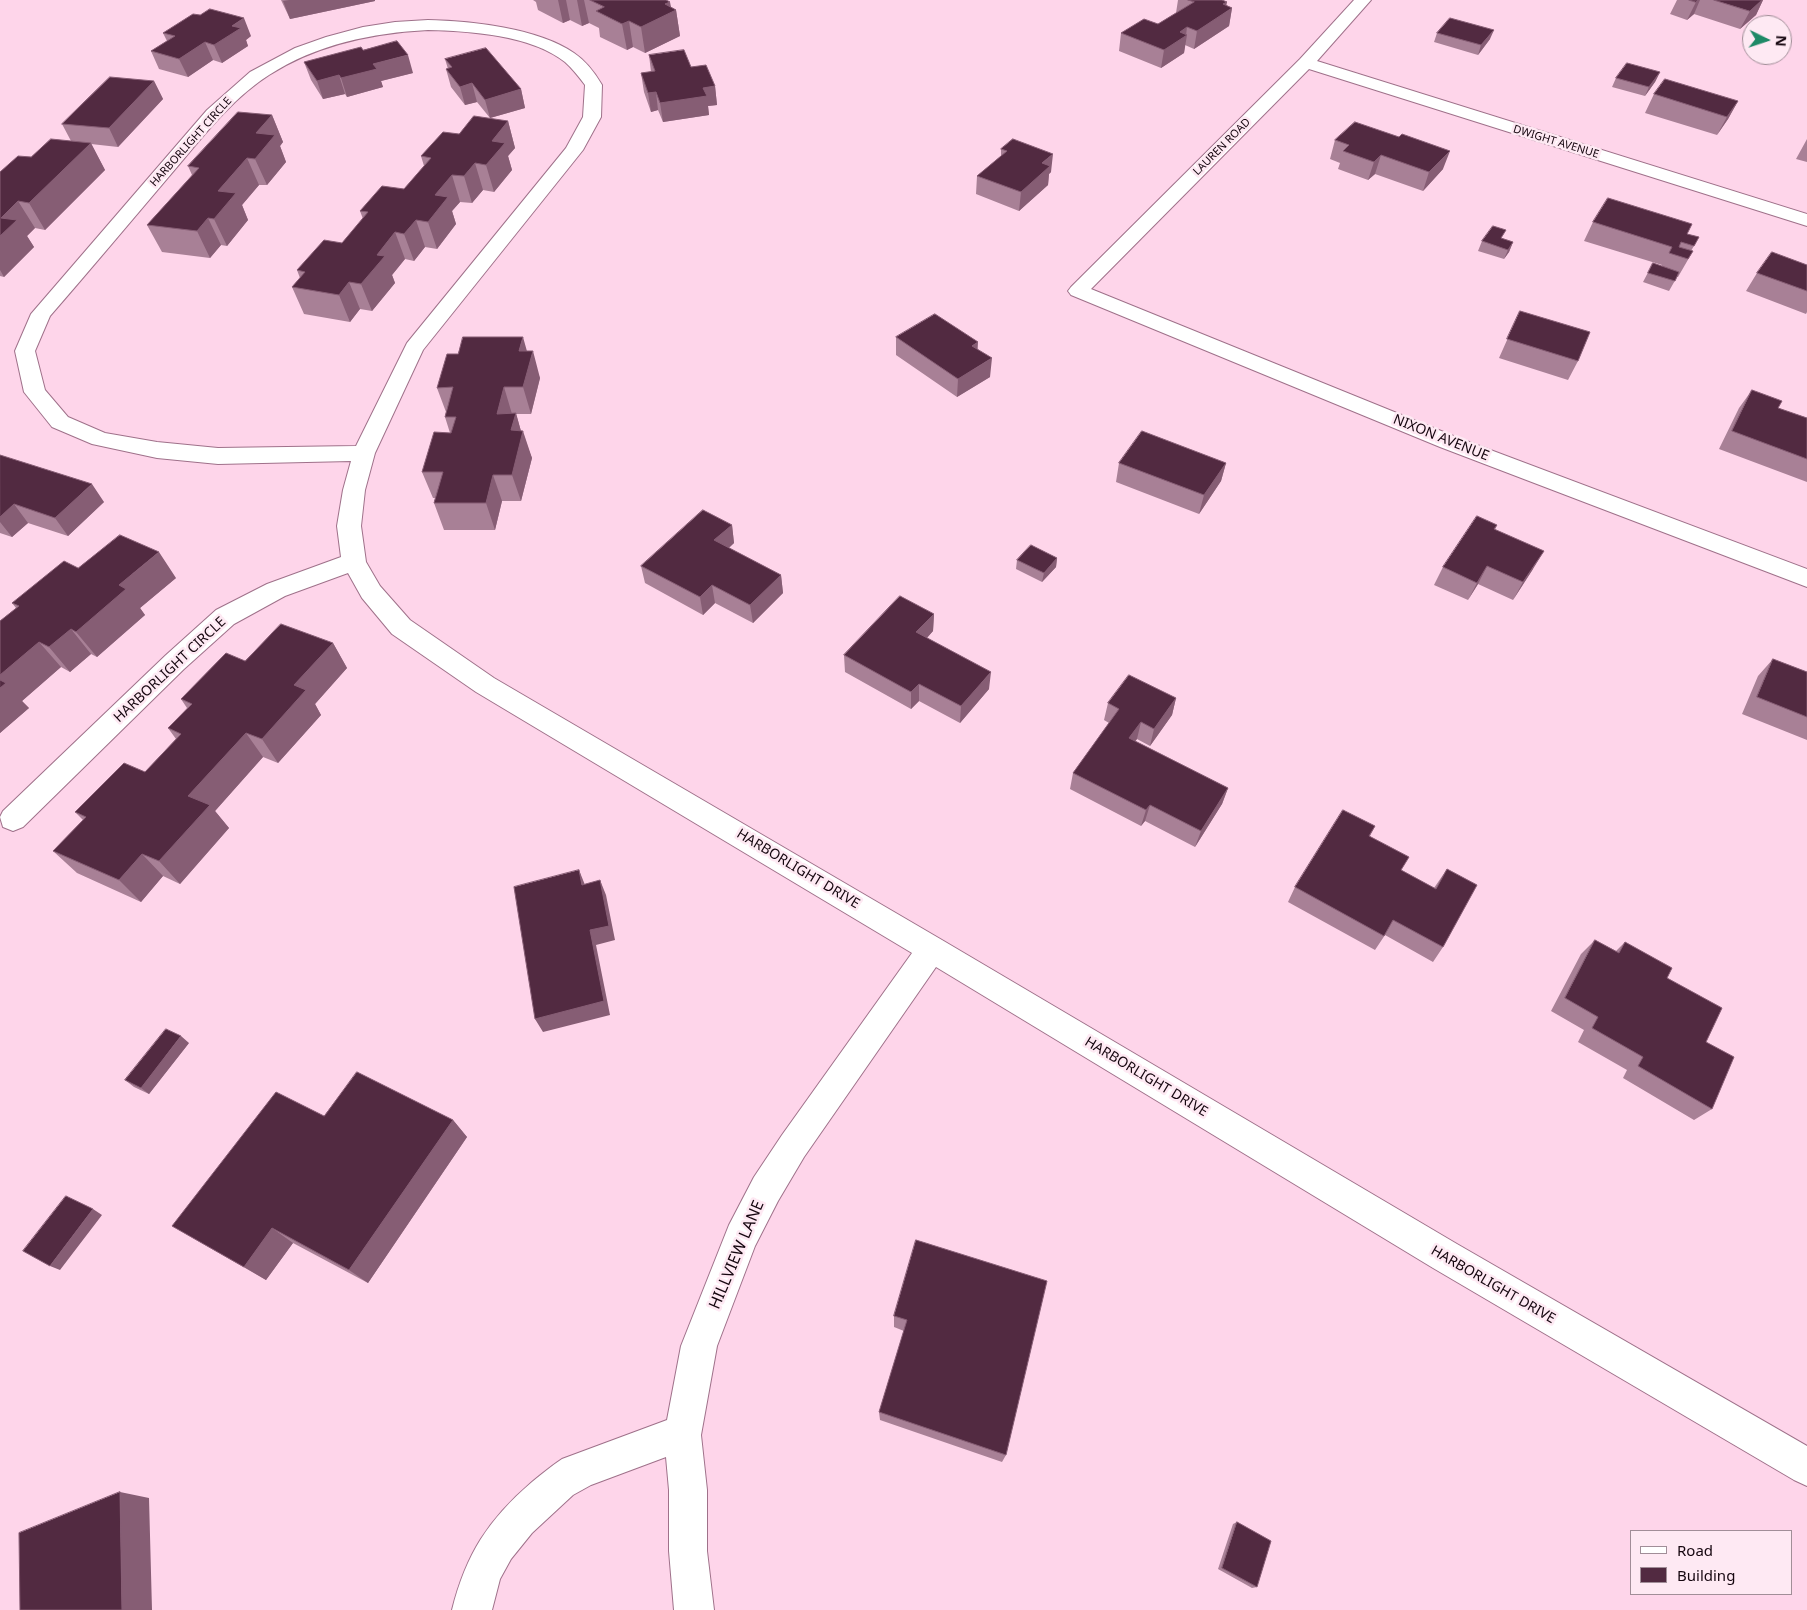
<!DOCTYPE html>
<html>
<head>
<meta charset="utf-8">
<style>
  body { margin:0 }
  #map { position:relative; width:1807px; height:1610px; overflow:hidden; background:#fed5ea; font-family:"Noto Sans",sans-serif }
  canvas { display:block }
  .legend { position:absolute; left:1630px; top:1530px; width:162px; height:65px; box-sizing:border-box; background:#fee9f3; border:1px solid #a18e98; margin:0; padding:6px 9px; list-style:none; font-size:15px; color:#15060f }
  .legend li { display:flex; align-items:center; gap:10px; height:25px }
  .legend b { width:25px; border:1px solid #a18e98 }
  .north { position:absolute; left:1742px; top:15px; width:50px; height:50px; box-sizing:border-box; background:#fee9f3; border:1px solid #a18e98; border-radius:50%; rotate:94deg; font-size:14px; font-weight:700; line-height:20px; text-align:center; color:#15060f }
  .north::after { content:''; display:block; margin:auto; width:18px; height:22px; background:#1e8966; clip-path:polygon(50% 0,100% 100%,50% 72%,0 100%) }
</style>
</head>
<body>
<div id="map">
<canvas width="1807" height="1610"></canvas>
<ul class="legend">
<li><b style="height:6px;background:#fff"></b>Road</li>
<li><b style="height:14px;background:#522a41"></b>Building</li>
</ul>
<div class="north">N</div>
</div>
<script>
const context = document.querySelector('canvas').getContext('2d');
context.lineJoin = 'round';
function stroke(path, color, width, dash) { context.strokeStyle = color; context.lineWidth = width; context.lineCap = dash ? 'butt' : 'round'; context.setLineDash(dash || []); context.stroke(path); }
function paint(path, color) { context.fillStyle = color; context.fill(path, 'evenodd'); }
function write(font, color, halo, rows, align = 'center') {
  context.font = font + ' "Noto Sans",sans-serif'; context.lineWidth = 5; context.setLineDash([]); context.textBaseline = 'middle'; context.strokeStyle = halo; context.fillStyle = color; for (const [text, x, y, turn = 0] of rows) {
    context.save(); context.translate(x, y); context.rotate((+turn || 0) * Math.PI / 180); context.textAlign = isNaN(turn) ? turn : align; if (halo) context.strokeText(text, 0, 0); context.fillText(text, 0, 0); context.restore();
  }
}
const minor = new Path2D(`
  M1354 0H1371L1317 61 1807 214V226L1309 69 1091 289 1456 437 1807 569V587L1440 447 1071 295 1068 291 1071 287 1300 59Z
  M428 20C471 21 538 28 574 53 586 61 595 73 602 85L601 117 583 150 423 350 375 453 365 490 361 526 366 562 380 586 410 620 494 678 942 940 1457 1244 1807 1446V1486L1794 1480 1433 1268 936 967 804 1157 778 1201 755 1246 717 1346 701 1435 707 1490V1551L714 1610H674L669 1551V1490L666 1457 591 1485 573 1495 532 1533 511 1559 500 1579 492 1610H452C466 1554 488 1520 532 1482 542 1474 551 1466 562 1459L667 1420 681 1346 729 1225 754 1177 782 1135 912 953 476 692 392 634 362 598 348 573 285 596 234 624 184 669 23 827 13 831 3 827 0 817 3 811 166 655 216 610 267 584 341 557 337 526 343 490 351 461 218 464 157 458 92 444 52 427 24 392 15 351 31 314 207 110 250 72 295 48 326 37 363 27 395 22ZM428 30C470 31 531 35 565 62 573 69 579 77 585 85L583 117 566 148 407 343 356 446 218 448 157 442 105 433 68 417 45 390 35 351 50 316C91 269 131 221 171 174 201 139 230 100 269 75 317 44 372 33 428 30Z`);
stroke(minor, '#9f718a', 2);
paint(minor, '#fff');
paint(new Path2D(`
  M281 0H375V1L290 19Z
  M533 0H666L671 7 676 10 680 36 645 53 633 47 627 50 600 37 599 28 589 23 582 26 570 20 563 23 538 10 536 2Z
  M1178 0H1222L1226 5 1232 8 1229 26 1194 49 1185 45 1184 53 1161 68 1119 51 1121 33 1158 24 1176 13Z
  M1677 0H1763L1756 15 1740 29 1694 14 1687 20 1670 14Z
  M163 33 251 36 246 40 248 46 222 63 213 60 188 77 159 69 151 51 167 41Z
  M1437 33 1490 39 1478 55 1434 42Z
  M363 50 413 73 381 81 383 87 347 97 345 94 323 99 311 80 304 62Z
  M649 55 691 67 715 86 717 105 708 106 709 115 663 122 658 110 651 112 644 92 641 73 651 72Z
  M445 59 521 89 525 108 490 118 477 102 465 105 451 87 446 69H448Z
  M1660 72 1655 82 1645 96 1612 87 1616 78Z
  M154 81 163 99 118 147 91 144 105 170 45 230 35 228 27 236 34 247 4 277 0 276V172L31 157 71 141 62 124Z
  M1654 94 1738 101 1728 119 1717 135 1645 113Z
  M272 115 283 142 280 146 286 162 267 185H259L242 205 248 220 227 246 221 245 210 258 162 252 147 225 192 175 188 166Z
  M508 121 515 148 508 156 512 170 494 192 483 190 472 203 460 202 452 211 456 224 437 249 425 247 414 261 405 259 392 275 395 283 372 311 360 309 350 322 304 314 292 287 300 278 297 270 342 243 363 219 360 211 404 189 424 166 421 156 459 134Z
  M1013 139 1051 172 1049 174 1048 185 1019 211 976 194 977 176 1001 156V149Z
  M1807 139V162L1796 159Z
  M1335 140 1443 169 1423 191 1375 174 1368 180 1338 169 1340 163 1330 159Z
  M1593 222 1687 234 1699 237 1691 251H1693L1678 277H1677L1669 291 1643 282 1653 263 1662 266V265L1584 241Z
  M1503 239 1513 242 1509 252 1504 259 1478 251 1482 241Z
  M1807 265V312L1806 314 1746 291 1757 273Z
  M1520 311 1578 361 1568 380 1499 358Z
  M896 337 990 377 957 397 896 355Z
  M527 351 540 378 531 414H516L521 431 532 458 521 501H502L495 530H444L434 503 435 498H433L422 472 450 433 445 417 446 412 437 388Z
  M1752 390 1778 408 1807 418V482L1719 449 1739 408Z
  M0 455 104 502 68 536 28 523 12 537 0 533Z
  M1119 463H1226L1221 481 1199 514 1116 482Z
  M732 525 734 543 729 548 781 575 783 593 753 623 715 603 703 615 645 583 641 566Z
  M1497 525 1495 530 1533 569 1513 600 1478 584 1468 600 1434 585 1443 567Z
  M1057 558 1056 567 1042 582 1016 569 1017 560Z
  M78 568 176 578 140 608 145 615 97 657 91 654 70 672 61 667 22 701 29 708 0 733V621L16 608 12 603Z
  M934 614 933 631 927 638 989 689 960 723 919 701 911 709 845 672 844 655Z
  M333 643 347 668 315 704 321 715 278 763 263 757 215 811 229 828 180 884 163 876 141 902 77 873 53 851 83 820 75 812 145 772 176 739 168 728 187 708 181 699 245 661Z
  M1773 659 1807 672V740L1742 714 1758 676Z
  M1176 698 1172 715 1150 746 1137 739 1135 741 1228 788 1222 804 1195 847 1145 821 1141 826 1070 789 1073 773 1109 723 1104 720 1108 703Z
  M1375 826 1370 836 1401 870 1434 888 1447 869 1443 947 1433 962 1385 935 1375 950 1288 902 1295 887Z
  M1595 940 1616 951 1625 942 1667 978 1706 1042 1712 1109 1694 1120 1623 1078 1627 1070 1578 1042 1584 1030 1551 1011 1581 954Z
  M189 1043 149 1094 134 1087 125 1080Z
  M324 1116 453 1120 467 1137 368 1283 293 1243 266 1280 172 1226Z
  M916 1240 1006 1455 1002 1462 880 1420 879 1412 904 1331 894 1327V1316Z
  M1237 1522 1257 1587 1252 1588 1218 1569 1233 1524Z`), '#a88096');
paint(new Path2D(`
  M289 0H375V1L290 19 283 1Z
  M558 0H566L570 20 563 23Z
  M577 0H584L589 23 582 26Z
  M1698 0H1700L1694 14 1687 20 1696 2Z
  M1762 0H1763L1756 15 1740 29 1750 11Z
  M670 2 672 12 676 10 680 36 645 53 641 27 665 4Z
  M1227 2 1225 13 1232 8 1229 26 1194 49 1197 31 1223 4Z
  M244 18 251 36 246 40 248 46 222 63 214 45 232 26Z
  M629 21 633 47 627 50 622 24Z
  M1187 27 1186 36 1187 35 1184 53 1161 68 1164 50 1180 32Z
  M1494 30 1490 39 1478 55 1481 45Z
  M205 42 213 60 188 77 179 59Z
  M408 55 413 73 381 81 383 87 347 97 341 78 373 64Z
  M1660 72 1655 82 1645 96 1649 87Z
  M339 75 345 94 323 99 317 81Z
  M154 81 163 99 118 147 109 128Z
  M472 83 477 102 465 105 460 87Z
  M715 86 717 105 708 106 709 115 663 122 660 103 703 88Z
  M521 89 525 108 490 118 485 100Z
  M656 92 658 110 651 112 648 93Z
  M1738 101 1728 119 1717 135 1727 117Z
  M272 115 283 142 280 146 286 162 267 185 255 159 256 133Z
  M508 121 515 148 508 156 512 170 494 192 486 165 492 141Z
  M91 143 105 170 45 230 29 203Z
  M1450 151 1443 169 1423 191 1429 172Z
  M1053 154 1051 172 1049 174 1048 185 1019 211 1021 192 1042 163Z
  M1381 155 1375 174 1368 180 1374 162Z
  M247 158 259 185 242 205 248 220 227 246 214 219 218 191Z
  M475 163 483 190 472 203 464 176Z
  M452 175 460 202 452 211 456 224 437 249 428 222 435 195Z
  M18 201 35 228 27 236 34 247 4 277 0 270V236L1 218Z
  M208 218 221 245 210 258 197 231Z
  M416 220 425 247 414 261 404 234Z
  M395 232 405 259 392 275 395 283 372 311 361 284 377 255Z
  M1513 242 1509 252 1504 259 1508 250Z
  M349 282 360 309 350 322 339 295Z
  M523 337 530 362 533 351 540 378 531 414 523 387 519 351Z
  M978 342 977 361 972 346Z
  M992 358 990 377 957 397 958 379Z
  M504 387 512 414H497Z
  M516 413 522 435 523 431 532 458 521 501 512 475 511 430Z
  M1226 463 1221 481 1199 514 1204 495Z
  M493 475 502 501 495 530 486 503Z
  M92 484 104 502 68 536 55 518Z
  M14 504 28 523 12 537 0 522V517Z
  M732 525 734 543 717 558 714 540Z
  M1544 551 1533 569 1513 600 1523 582Z
  M159 552 176 578 140 608 145 615 97 657 76 632 119 585Z
  M1057 558 1056 567 1042 582 1044 573Z
  M1487 566 1478 584 1468 600 1477 583Z
  M781 575 783 593 753 623 750 605Z
  M712 585 715 603 703 615 700 597Z
  M934 614 933 631 916 650V632Z
  M71 629 91 654 70 672 49 647Z
  M39 642 61 667 22 701 29 708 0 733V675Z
  M333 643 347 668 315 704 321 715 278 763 262 739 294 685Z
  M991 672 989 689 960 723 961 706Z
  M919 684V701L911 709V692Z
  M1176 698 1172 715 1150 746 1154 729Z
  M1141 722 1137 739 1125 755 1129 738Z
  M246 733 263 757 215 811 229 828 180 884 159 861 188 796Z
  M1228 788 1222 804 1195 847 1201 831Z
  M1150 805 1145 821 1141 826 1146 810Z
  M142 854 163 876 141 902 119 880Z
  M579 870 585 885H582Z
  M600 880 606 895 615 940 596 945 610 1015 543 1032 535 1019 590 930Z
  M181 1036 189 1043 149 1094 141 1088Z
  M453 1120 467 1137 368 1283 349 1270Z
  M93 1209 102 1215 60 1270 50 1266Z
  M272 1228 293 1243 266 1280 244 1267Z
  M120 1492 149 1498 152 1610H122Z`), '#865d74');
const building = new Path2D(`
  M590 0H666L670 2 665 4 676 10 641 27 629 21 622 24 596 11 604 7Z
  M1188 0H1222L1227 2 1223 4 1232 8 1197 31 1187 27 1180 32 1187 35 1164 50 1121 33 1144 19 1158 24 1194 2Z
  M1689 0H1698L1696 2Z
  M1714 0H1762L1750 11Z
  M210 9 244 18 232 26 241 28 214 45 205 42 179 59 151 51 175 36 163 33 193 14 200 15Z
  M1450 18 1494 30 1481 45 1437 33Z
  M397 41 408 55 373 64 377 69 341 78 339 75 317 81 304 62 361 47 363 50Z
  M486 48 521 89 485 100 472 83 460 87 446 69 452 67 445 59Z
  M684 50 691 67 706 65 715 86 703 88 707 96 660 103 656 92 648 93 641 73 655 71 649 55Z
  M1627 63 1660 72 1649 87 1616 78Z
  M110 77 154 81 109 128 62 124Z
  M1665 79 1738 101 1727 117 1654 94Z
  M238 112 272 115 256 133 275 135 255 159 247 158 218 191 236 193 214 219 208 218 197 231 147 225 199 168 188 166Z
  M474 116 508 121 492 141 505 143 486 165 475 163 464 176 452 175 435 195 448 197 428 222 416 220 404 234 395 232 377 255 385 256 361 284 349 282 339 295 292 287 305 272 297 270 324 240 342 243 368 212 360 211 382 186 404 189 431 158 421 156 443 132 459 134Z
  M1355 122 1399 137 1402 134 1450 151 1429 172 1381 155 1374 162 1343 151 1349 145 1335 140Z
  M51 139 91 143 29 203 18 201 1 218 17 220 0 236V172L18 156 31 157Z
  M1013 139 1053 154 1042 163 1050 166 1021 192 977 176 1007 151 1001 149Z
  M1608 198 1692 224 1687 234 1699 237 1694 246 1681 242 1679 247 1693 251 1688 259 1669 253 1672 247 1593 222Z
  M1493 226 1506 230 1501 238 1513 242 1508 250 1482 241Z
  M1772 252 1807 265V291L1757 273Z
  M1653 263 1679 272 1675 281 1648 273Z
  M1520 311 1590 332 1578 361 1507 339Z
  M935 314 978 342 972 346 992 358 958 379 896 337Z
  M463 337H523L519 351H533L523 387H504L497 414 516 413 511 430 523 431 512 475H493L486 503H434L443 472H422L434 432 451 433 456 417H445L453 387 437 388 447 354H458Z
  M1752 390 1782 401 1778 408 1807 418V459L1732 431Z
  M1142 431 1226 463 1204 495 1119 463Z
  M0 455 92 484 55 518 14 504 0 517Z
  M703 510 732 525 714 540 781 575 750 605 712 585 700 597 641 566Z
  M1477 516 1497 525 1494 529 1544 551 1523 582 1487 566 1477 583 1443 567Z
  M120 535 159 552 119 585 126 589 76 632 71 629 49 647 39 642 0 675V621L19 606 12 603 64 561 78 568Z
  M1031 545 1057 558 1044 573 1017 560Z
  M900 596 934 614 916 632 991 672 961 706 919 684 911 692 844 655Z
  M281 624 333 643 294 685 306 690 262 739 246 733 188 796 210 805 159 861 142 854 119 880 53 851 86 817 75 812 124 763 145 772 181 734 168 728 192 704 181 699 226 653 245 661Z
  M1773 659 1807 672V717L1757 697Z
  M1129 675 1176 698 1154 729 1141 722 1129 738 1228 788 1201 831 1150 805 1146 810 1073 773 1119 709 1108 703Z
  M0 680 6 683 0 688Z
  M1343 810 1375 826 1369 836 1409 857 1401 870 1436 889 1447 869 1477 885 1443 947 1393 920 1384 936 1295 887Z
  M579 870 582 885 600 880 609 926 590 930 604 1001 535 1019 514 887Z
  M1595 940 1619 953 1625 942 1672 968 1667 978 1722 1008 1706 1042 1734 1057 1712 1109 1638 1066 1643 1057 1592 1028 1598 1017 1565 998Z
  M166 1029 181 1036 141 1088 125 1080Z
  M357 1072 453 1120 349 1270 272 1228 244 1267 172 1226 276 1092 324 1116Z
  M66 1196 93 1209 50 1266 23 1251Z
  M916 1240 1047 1281 1006 1455 879 1412 907 1320 894 1316Z
  M120 1492 122 1610H20L19 1533Z
  M1237 1522 1271 1541 1257 1587 1222 1568Z`);
paint(building, '#522a41');
stroke(building, '#865d74', 1);
write('11px', '#15060f', '#fee9f3', [
  ["HARBORLIGHT CIRCLE",191,142,-48],
  ["DWIGHT AVENUE",1556,142,17],
  ["LAUREN ROAD",1222,147,-45]
]);
write('14px', '#15060f', '#fee9f3', [
  ["NIXON AVENUE",1441,438,22],
  ["HARBORLIGHT CIRCLE",170,670,-43],
  ["HARBORLIGHT DRIVE",798,869,31],
  ["HARBORLIGHT DRIVE",1146,1077,31],
  ["HARBORLIGHT DRIVE",1493,1285,30]
]);
write('16px', '#15060f', '#fee9f3', [
  ["HILLVIEW LANE",737,1255,-67]
]);
</script>
</body>
</html>
